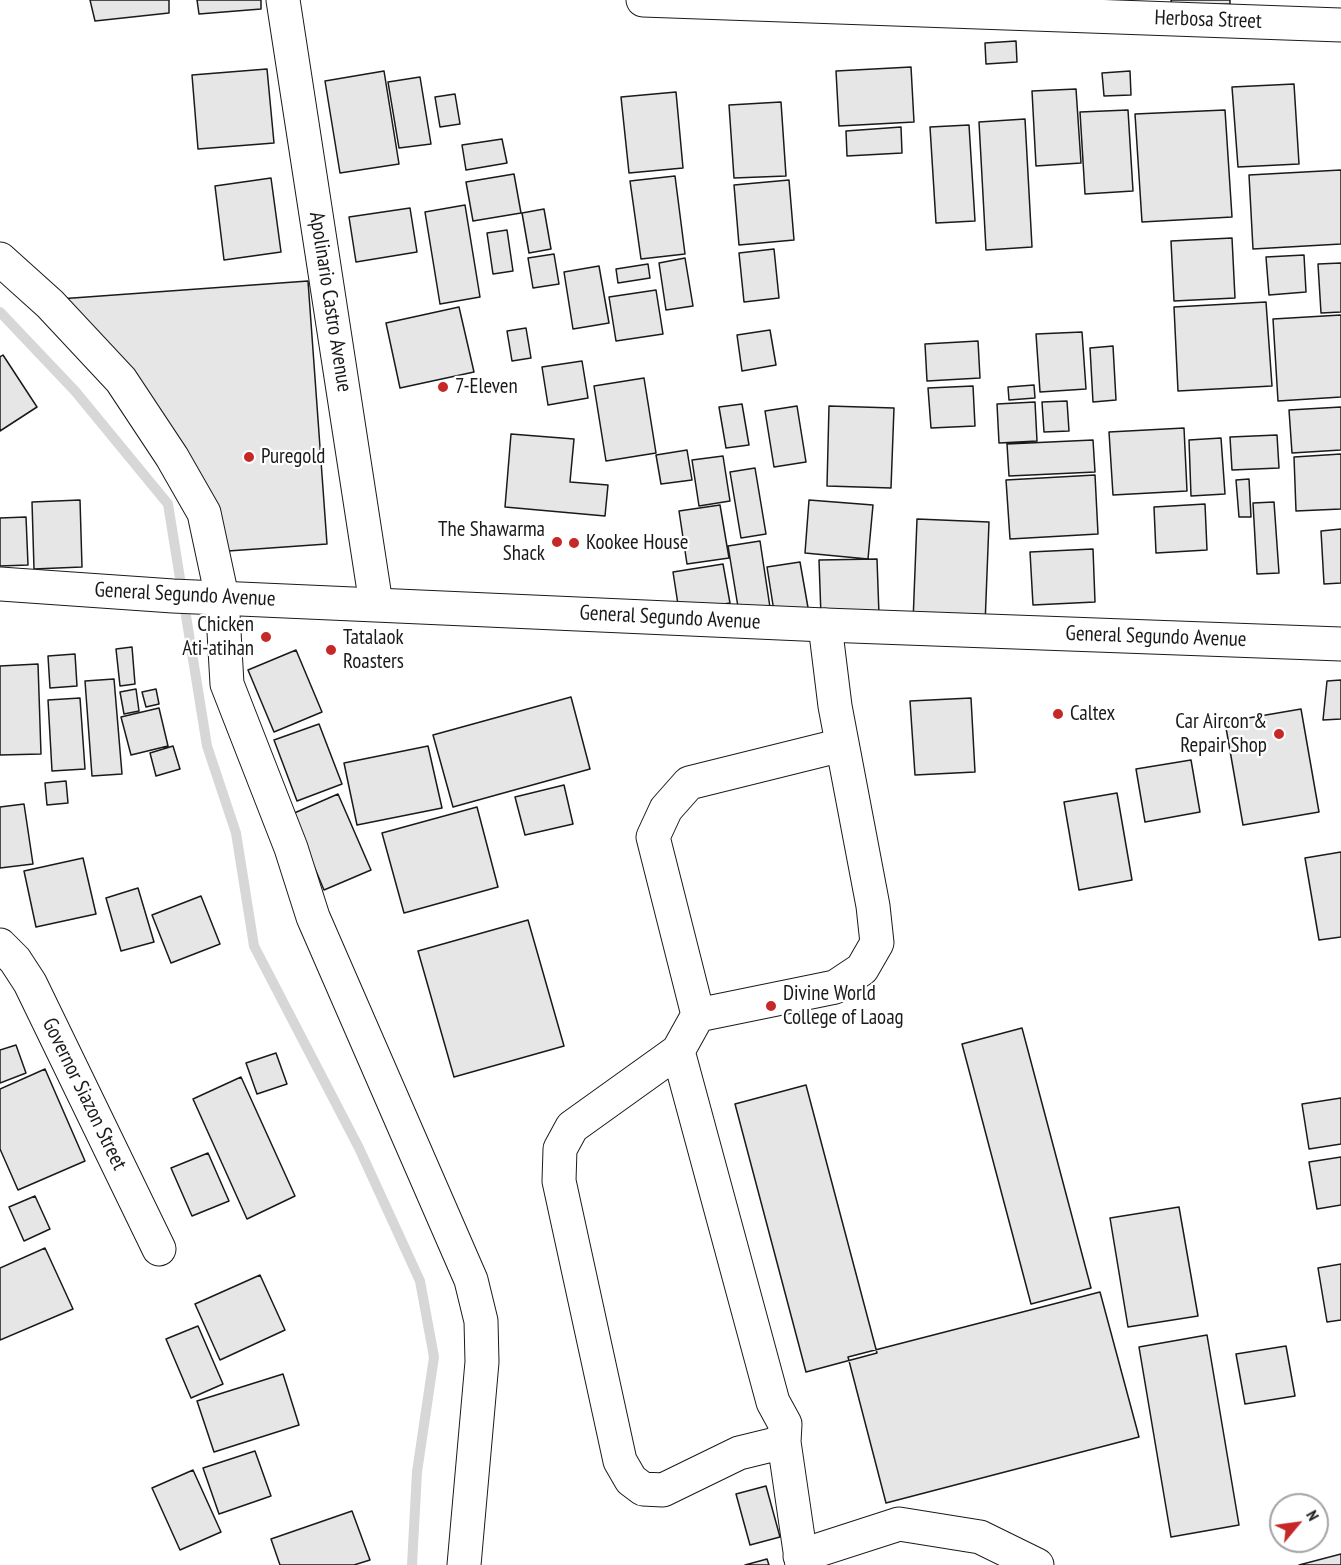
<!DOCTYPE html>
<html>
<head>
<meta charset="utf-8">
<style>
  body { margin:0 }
  #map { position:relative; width:1341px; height:1565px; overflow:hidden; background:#fff; font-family:"PT Sans Narrow",sans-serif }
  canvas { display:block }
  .north { position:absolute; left:1269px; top:1493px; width:60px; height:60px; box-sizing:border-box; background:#fff; border:2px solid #a3a3a3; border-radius:50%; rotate:61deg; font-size:16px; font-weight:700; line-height:24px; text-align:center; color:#1a1a1a }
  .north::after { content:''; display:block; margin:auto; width:21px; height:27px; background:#c62828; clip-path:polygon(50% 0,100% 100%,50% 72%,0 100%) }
</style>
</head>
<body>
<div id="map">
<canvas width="1341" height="1565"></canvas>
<div class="north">N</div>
</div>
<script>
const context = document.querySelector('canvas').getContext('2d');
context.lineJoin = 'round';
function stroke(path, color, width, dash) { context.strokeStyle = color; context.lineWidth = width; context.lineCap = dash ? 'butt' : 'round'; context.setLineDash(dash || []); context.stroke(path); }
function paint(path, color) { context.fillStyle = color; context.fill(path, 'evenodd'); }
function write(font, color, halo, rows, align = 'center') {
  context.font = font + ' "PT Sans Narrow",sans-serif'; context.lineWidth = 4.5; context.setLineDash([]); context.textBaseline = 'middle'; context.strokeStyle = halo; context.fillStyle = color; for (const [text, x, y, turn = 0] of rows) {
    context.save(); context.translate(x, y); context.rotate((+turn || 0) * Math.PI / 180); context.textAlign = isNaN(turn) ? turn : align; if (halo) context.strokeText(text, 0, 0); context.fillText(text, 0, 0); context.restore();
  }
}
stroke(new Path2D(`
  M0 312 75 391 168 504 207 746 236 833 254 946 359 1148 420 1281 434 1357 417 1472 412 1565`), '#d7d7d7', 10);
const building = new Path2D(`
  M90 0H169V13L95 21Z
  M197 0H261V9L199 14Z
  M1171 0H1230V4L1172 7Z
  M1016 41 1017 62 986 64 985 43Z
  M911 67 914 122 839 126 836 71Z
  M267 69 274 143 198 149 192 75Z
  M384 71 399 164 340 173 325 81Z
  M1130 71 1131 95 1104 96 1102 73Z
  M420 77 431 144 399 148 388 82Z
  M1294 84 1299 164 1238 167 1232 87Z
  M1076 89 1081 163 1036 166 1032 91Z
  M676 92 683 168 629 173 621 97Z
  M455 94 460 124 440 127 435 97Z
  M781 102 786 176 734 178 729 105Z
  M1128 110 1133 191 1085 194 1080 112Z
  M1225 110 1232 217 1142 222 1135 114Z
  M1025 119 1032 247 986 250 979 122Z
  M969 125 975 221 936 223 930 127Z
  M901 127 902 153 847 156 846 131Z
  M502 139 507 163 466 170 462 145Z
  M1341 170V244L1253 249 1249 175Z
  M514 174 521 213 473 221 466 182Z
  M675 176 685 254 641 259 630 181Z
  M271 178 281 252 224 260 215 186Z
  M789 180 794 240 739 245 734 185Z
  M465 205 480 297 440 304 425 212Z
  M410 208 417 252 356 262 349 217Z
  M544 209 551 249 529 253 522 213Z
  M507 230 513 271 493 274 487 233Z
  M1232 238 1235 298 1174 301 1171 241Z
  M774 249 779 298 744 302 739 253Z
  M554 254 559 284 533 288 528 258Z
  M1304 255 1306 292 1269 295 1266 257Z
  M685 258 693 306 666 310 659 263Z
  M1341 263V312L1321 313 1318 264Z
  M648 264 650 278 618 283 616 269Z
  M599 266 609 323 573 329 564 272Z
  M308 281 327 544 228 551 59 299Z
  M656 290 663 334 616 341 609 297Z
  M1266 302 1272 386 1178 391 1174 307Z
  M459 307 474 372 400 388 386 323Z
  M1341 315V397L1278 401 1273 319Z
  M526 328 531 358 512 361 507 331Z
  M770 330 776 365 742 371 737 335Z
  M1082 332 1086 389 1040 392 1036 334Z
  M978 341 980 378 927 381 925 344Z
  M1113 346 1116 400 1093 402 1090 348Z
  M3 355 37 407 0 431V357Z
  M582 361 588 398 548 405 542 367Z
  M644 378 656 453 606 461 594 386Z
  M1034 385 1035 398 1009 400 1008 387Z
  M973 386 975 426 931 428 928 388Z
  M1067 401 1069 431 1044 432 1042 402Z
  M1035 402 1037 441 999 443 997 404Z
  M742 404 749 445 726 448 719 407Z
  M797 406 806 462 774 467 765 411Z
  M829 406 894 408 891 488 827 486Z
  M1341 407V450L1292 453 1289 410Z
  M1184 428 1187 491 1113 495 1109 432Z
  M511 434 574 439 570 482 608 485 605 516 505 507Z
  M1277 435 1279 468 1232 470 1230 437Z
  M1221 438 1225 494 1191 496 1189 440Z
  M1093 440 1095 472 1009 476 1007 444Z
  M687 450 692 480 661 484 656 455Z
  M1341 454V509L1296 511 1294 457Z
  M723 456 730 501 699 506 692 460Z
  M755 468 766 534 741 538 730 472Z
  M1095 475 1098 534 1010 539 1006 480Z
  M1249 479 1251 517H1239L1236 480Z
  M80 500 82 567 34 569 32 502Z
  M809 500 873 505 868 559 805 553Z
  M1274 502 1279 573 1257 574 1253 503Z
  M1205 504 1207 550 1156 553 1154 507Z
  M720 505 729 558 687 564 679 511Z
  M26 517 28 565 0 566V518Z
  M917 519 989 522 985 625 913 622Z
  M1341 529V583L1324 584 1321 531Z
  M760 541 771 614 740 619 728 546Z
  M1093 549 1095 602 1033 605 1030 552Z
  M877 559 879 615 821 616 819 560Z
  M800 562 810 619 776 624 767 567Z
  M723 564 730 603 679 611 673 572Z
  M132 647 135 684 120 686 116 649Z
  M296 650 322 712 274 732 248 670Z
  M75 654 77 686 50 688 48 656Z
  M38 664 41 754 0 755V666Z
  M114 679 122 774 92 776 85 681Z
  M1341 680V719L1323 720 1327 681Z
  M136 689 139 711 124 714 120 692Z
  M156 689 159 704 146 707 142 692Z
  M571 697 590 769 453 807 433 735Z
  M80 698 85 769 52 771 48 700Z
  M971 698 975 772 915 775 910 701Z
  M159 708 168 746 131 755 121 717Z
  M1301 709 1319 812 1243 825 1225 722Z
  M319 724 342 784 297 801 274 740Z
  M173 746 180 769 156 776 150 753Z
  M428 746 442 808 357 825 344 763Z
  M1191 760 1200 812 1145 822 1136 769Z
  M66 781 68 803 47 805 45 783Z
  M564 785 573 824 525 835 515 797Z
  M1117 793 1132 880 1079 890 1064 802Z
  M338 794 371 870 324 890 292 814Z
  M24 804 33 864 0 868V807Z
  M477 807 498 887 404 913 382 833Z
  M1341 852V937L1319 940 1305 858Z
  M83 858 96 914 36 927 24 871Z
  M138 888 154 942 121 951 106 898Z
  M201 896 220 944 171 963 152 915Z
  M528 920 564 1046 454 1077 418 951Z
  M1022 1028 1091 1288 1031 1304 962 1044Z
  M16 1045 26 1073 0 1083V1050Z
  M276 1053 287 1084 257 1094 246 1063Z
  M45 1069 85 1161 18 1190 0 1149V1089Z
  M241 1077 295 1196 247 1219 193 1099Z
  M806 1085 877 1353 806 1372 735 1104Z
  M1341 1098V1144L1309 1149 1302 1104Z
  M208 1153 229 1201 192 1216 171 1168Z
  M1341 1157V1205L1317 1209 1309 1162Z
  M35 1196 50 1229 24 1241 9 1207Z
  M1179 1207 1198 1316 1128 1327 1110 1218Z
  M45 1248 73 1309 0 1340V1268Z
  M1341 1264V1320L1327 1322 1318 1268Z
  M260 1275 285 1330 220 1360 195 1304Z
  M1100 1292 1139 1437 886 1503 848 1357Z
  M198 1326 223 1384 191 1398 166 1339Z
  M1207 1335 1239 1525 1171 1537 1139 1347Z
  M1286 1346 1295 1396 1245 1404 1236 1354Z
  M283 1374 299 1425 214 1452 197 1401Z
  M255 1451 271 1496 219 1514 203 1468Z
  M193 1470 221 1532 180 1550 152 1488Z
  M766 1486 780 1537 750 1545 736 1494Z
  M352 1511 370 1560 354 1565H280L271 1539Z
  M1341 1554V1565H1299Z
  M767 1559 769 1565H745Z`);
paint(building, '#e6e6e6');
stroke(building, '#1a1a1a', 1.5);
const minor = new Path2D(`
  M643 0 1341 25
  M0 259 50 304 121 380 172 457 204 513 222 597 227 684 291 848 313 917 471 1280 481 1321 482 1362 464 1565
  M0 945 15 960 30 983 159 1249
  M698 1015 835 987 862 969 877 943 873 906 835 706 825 625
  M678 1051 773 1402 785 1424 784 1442 739 1453 663 1490 643 1489 631 1480 620 1461 559 1181 560 1149 572 1127 678 1051 698 1015 653 837 666 809 689 783 842 745
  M784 1442 802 1565
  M800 1556 899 1524 980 1537 1037 1565`);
const major = new Path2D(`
  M283 0 376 604`);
const highway = new Path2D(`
  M0 584 173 596 825 625 1341 644`);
stroke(minor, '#1a1a1a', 35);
stroke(major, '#1a1a1a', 35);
stroke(highway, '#1a1a1a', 35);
stroke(minor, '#fff', 33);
stroke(major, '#fff', 33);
stroke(highway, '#fff', 33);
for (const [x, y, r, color] of [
  [443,387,6,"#c62828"],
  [249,457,6,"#c62828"],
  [557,542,6,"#c62828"],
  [574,543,6,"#c62828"],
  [266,637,6,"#c62828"],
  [331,650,6,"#c62828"],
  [1058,714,6,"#c62828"],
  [1279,734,6,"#c62828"],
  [771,1006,6,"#c62828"]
]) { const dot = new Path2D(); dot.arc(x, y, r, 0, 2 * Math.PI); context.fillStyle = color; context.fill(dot); stroke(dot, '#fff', 2); }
write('21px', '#1a1a1a', '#fff', [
  ["Herbosa Street",1208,20,2],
  ["Apolinario Castro Avenue",330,302,81],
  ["General Segundo Avenue",185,595,3],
  ["General Segundo Avenue",670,618,3],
  ["General Segundo Avenue",1156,637,2],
  ["Governor Siazon Street",84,1094,64]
]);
write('21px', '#1a1a1a', '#fff', [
  ["7-Eleven",455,387],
  ["Puregold",261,457],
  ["The Shawarma",545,530,"right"],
  ["Shack",545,554,"right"],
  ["Kookee House",586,543],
  ["Chicken",254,625,"right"],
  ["Ati-atihan",254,649,"right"],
  ["Tatalaok",343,638],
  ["Roasters",343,662],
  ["Caltex",1070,714],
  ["Car Aircon &",1267,722,"right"],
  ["Repair Shop",1267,746,"right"],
  ["Divine World",783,994],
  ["College of Laoag",783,1018]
], 'left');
</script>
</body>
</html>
